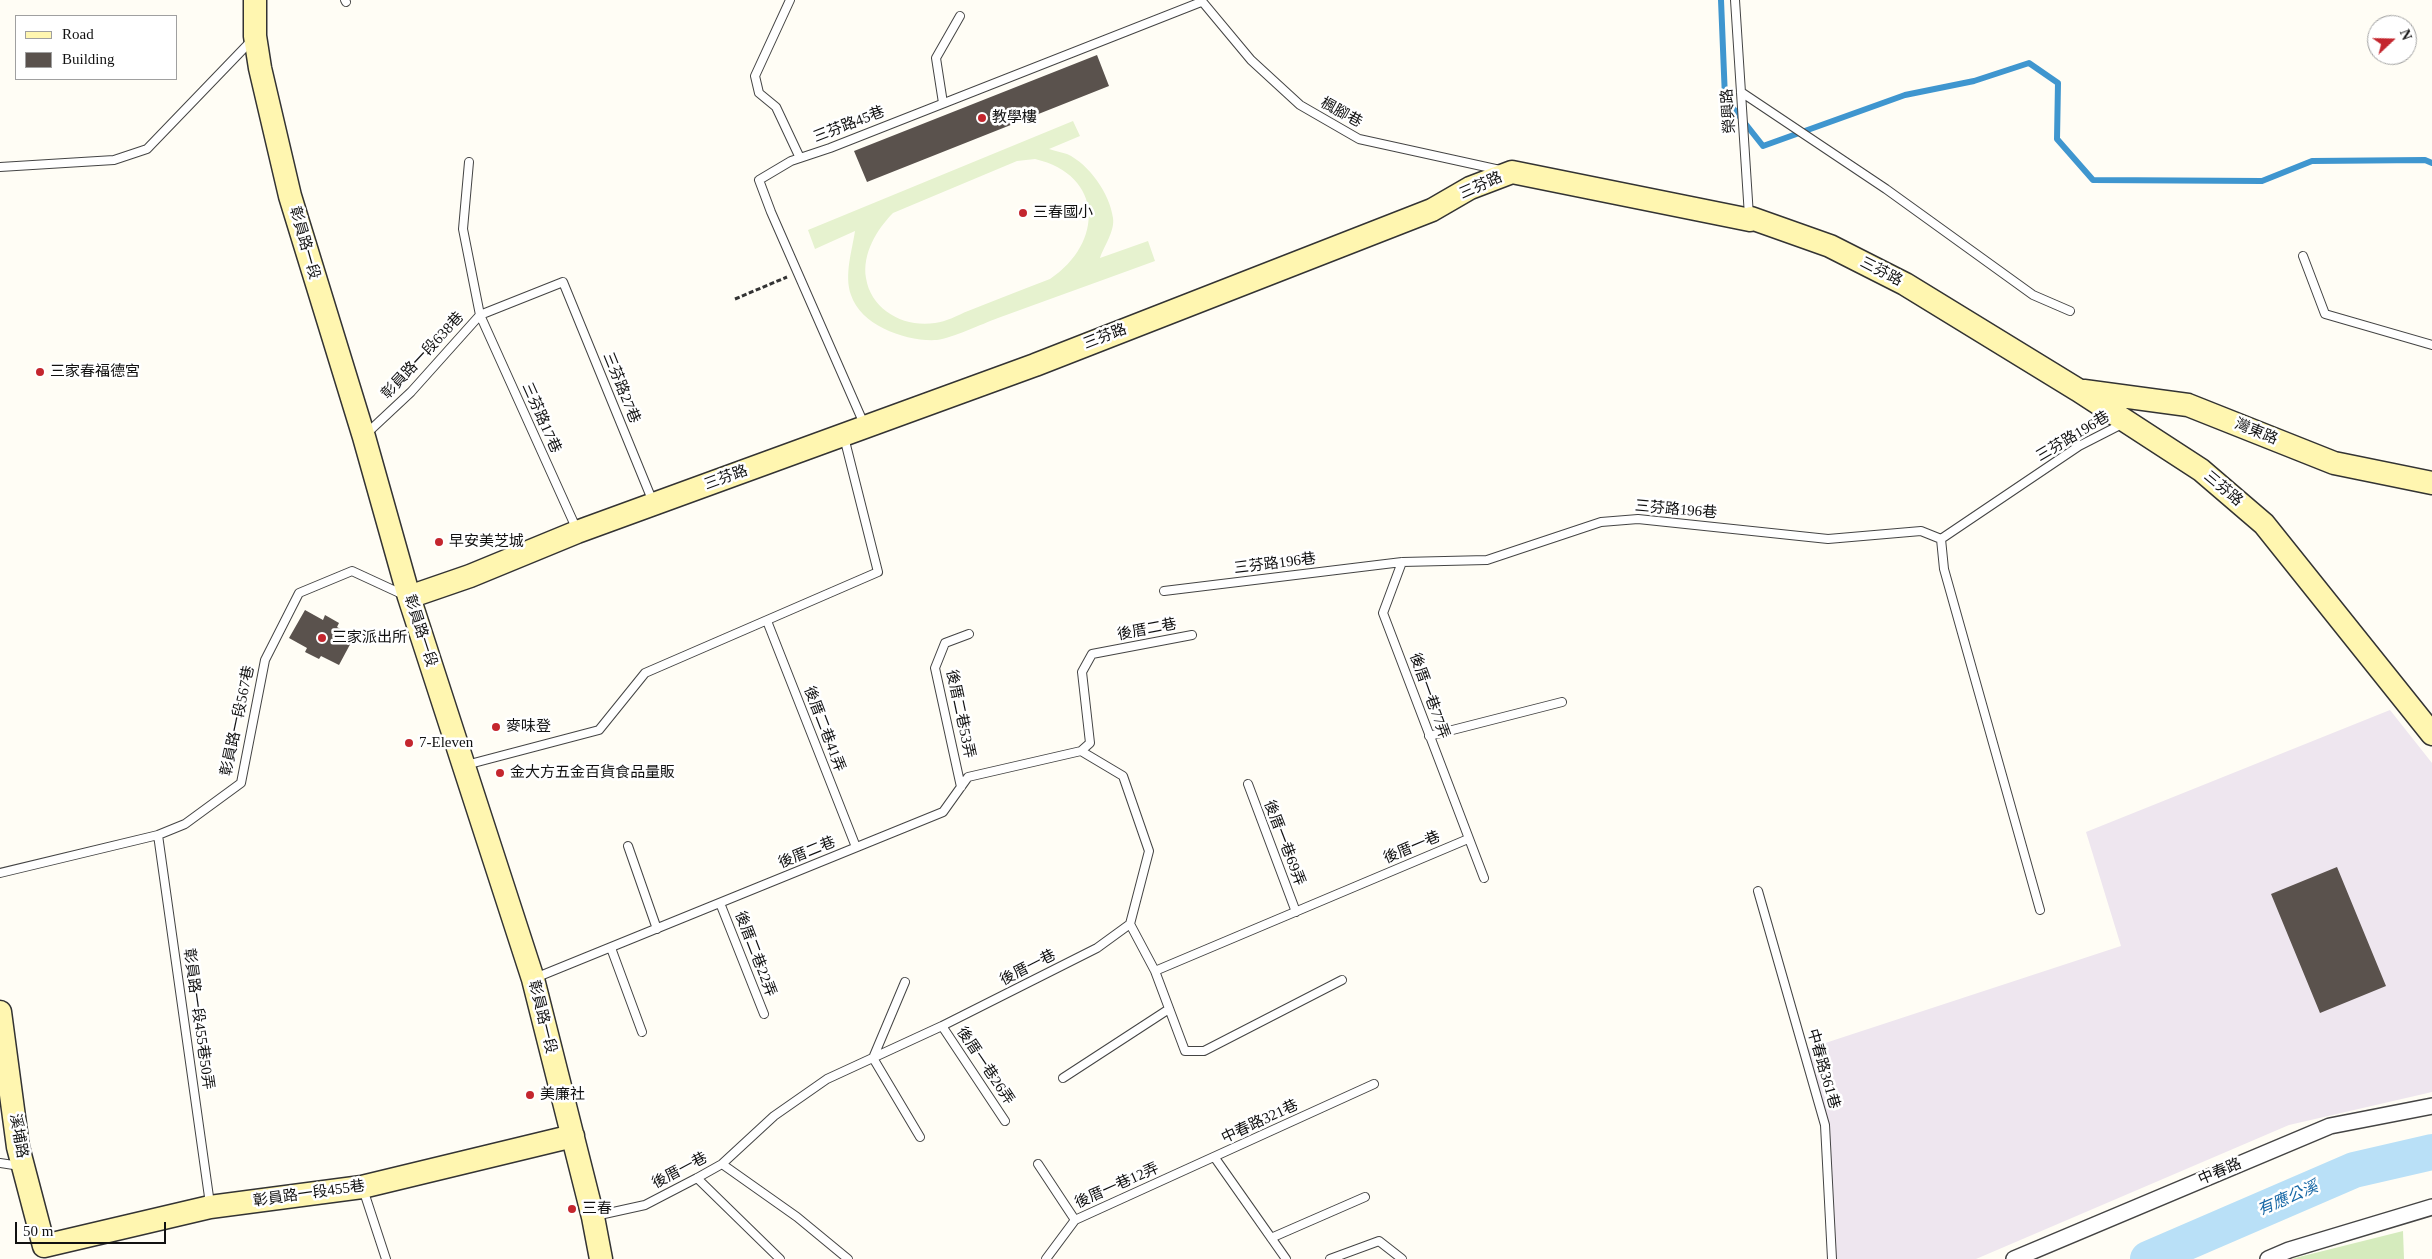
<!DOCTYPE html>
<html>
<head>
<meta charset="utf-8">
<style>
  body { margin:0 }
  #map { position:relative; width:2432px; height:1259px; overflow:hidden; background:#fffdf5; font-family:"Times New Roman",serif }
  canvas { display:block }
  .legend { position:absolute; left:15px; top:15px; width:162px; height:65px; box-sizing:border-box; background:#fff; border:1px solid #a0a0a0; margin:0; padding:6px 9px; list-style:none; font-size:15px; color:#111 }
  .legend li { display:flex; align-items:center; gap:10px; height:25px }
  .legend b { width:25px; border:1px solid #a0a0a0 }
  .north { position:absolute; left:2367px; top:15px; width:50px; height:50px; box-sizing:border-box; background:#fff; border:1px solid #a0a0a0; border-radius:50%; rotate:69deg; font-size:14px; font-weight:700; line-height:20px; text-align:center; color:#111 }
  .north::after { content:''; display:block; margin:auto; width:18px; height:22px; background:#c4262e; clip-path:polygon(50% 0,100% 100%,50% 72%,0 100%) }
  .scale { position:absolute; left:15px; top:1222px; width:151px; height:22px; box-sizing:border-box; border:2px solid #111; border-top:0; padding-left:6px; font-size:15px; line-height:18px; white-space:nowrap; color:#111; -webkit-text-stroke:4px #fff; paint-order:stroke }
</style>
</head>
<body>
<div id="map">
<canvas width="2432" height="1259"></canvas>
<ul class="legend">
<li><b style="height:6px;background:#fff6b0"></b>Road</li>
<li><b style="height:14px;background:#5a524d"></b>Building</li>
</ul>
<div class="north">N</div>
<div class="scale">50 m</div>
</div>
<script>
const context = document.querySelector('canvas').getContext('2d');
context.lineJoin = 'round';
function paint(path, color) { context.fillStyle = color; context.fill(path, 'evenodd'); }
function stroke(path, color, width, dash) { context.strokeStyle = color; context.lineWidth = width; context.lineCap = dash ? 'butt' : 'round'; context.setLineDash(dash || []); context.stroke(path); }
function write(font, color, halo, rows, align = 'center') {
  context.font = font + ' "Times New Roman","Noto Sans TC",serif'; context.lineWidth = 5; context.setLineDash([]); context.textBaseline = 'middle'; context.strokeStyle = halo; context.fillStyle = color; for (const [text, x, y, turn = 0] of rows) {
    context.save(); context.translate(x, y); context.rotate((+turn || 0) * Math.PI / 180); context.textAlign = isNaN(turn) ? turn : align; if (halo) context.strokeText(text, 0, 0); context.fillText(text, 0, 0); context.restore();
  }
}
paint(new Path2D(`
  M2390 710 2432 763V1092L2289 1125 1976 1259H1832L1825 1125 1804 1050 2121 946 2086 832Z`), '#eee6ef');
paint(new Path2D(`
  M2403 1231 2404 1259H2291Z`), '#d5ebbd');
paint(new Path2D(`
  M1073 121 1080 136 1049 149C1054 151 1061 152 1067 154 1089 164 1110 194 1113 218 1115 231 1104 246 1100 258L1148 241 1155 261C1103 280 1050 299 998 318 982 324 952 338 937 340 907 342 861 326 851 295 844 275 852 251 855 231L815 249 808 230ZM1035 159C1104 175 1104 243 1050 279 1022 290 995 300 968 311 958 315 946 322 935 323 904 328 871 310 866 278 862 254 877 229 893 213L1017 161Z`), '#e6f2cf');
stroke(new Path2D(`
  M1721 0 1725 98 1763 146 1905 95 1974 81 2029 63 2058 83 2057 139 2093 180 2262 181 2312 161 2425 160 2432 163`), '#3f96cf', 6);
stroke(new Path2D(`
  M2148 1259 2354 1170 2432 1152`), '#b9e0f7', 36);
paint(new Path2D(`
  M1097 55 1109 86 867 182 854 151Z
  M305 610 323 620 325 615 339 623 337 627 354 637 339 665 321 656 319 659 305 652 307 648 289 638Z
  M2337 867 2386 986 2320 1013 2271 894Z`), '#5a524d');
const lane = new Path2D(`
  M345 0 346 2
  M790 0 755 76 759 93 776 107 800 158
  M1201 0 1251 60 1300 105 1359 139 1500 170
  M1735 0 1749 216
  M1741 92 1886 189 2033 295 2070 311
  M943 103 936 58 960 16
  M469 162 463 229 480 315 577 530
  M0 167 114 160 147 149 252 40
  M2303 256 2325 314 2432 345
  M864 424 771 212 759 180 791 161 830 148 1201 2
  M365 435 411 392 480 315 563 282 653 502
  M1941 539 1944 569 2040 910
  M1402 562 1383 613 1484 878
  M1164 591 1402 562 1487 560 1601 522 1638 519 1828 539 1921 531 1941 539 2079 446 2124 423
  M767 621 856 847
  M1429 736 1562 702
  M1081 751 1123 776 1149 851 1130 924
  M466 765 599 730 645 673 878 572 844 437
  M1248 784 1296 912
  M961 787 935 668 945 643 969 634
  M158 835 210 1204
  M628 846 657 929
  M0 873 158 835 185 824 241 783 265 660 299 593 352 571 404 595
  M1758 891 1825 1125 1832 1259
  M720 903 764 1014
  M611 948 642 1032
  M1155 971 1185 1051H1204L1342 980
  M535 978 943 812 968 777 1081 751 1090 743 1082 672 1092 654 1192 635
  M905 982 873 1058 920 1137
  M942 1026 1005 1121
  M1063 1078 1169 1009
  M1215 1158 1286 1259
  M0 1163 20 1166
  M722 1164 797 1217 848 1259
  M1038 1164 1075 1220
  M697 1178 780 1259
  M363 1189 386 1259
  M595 1216 645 1205 697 1178 722 1164 774 1116 827 1079 942 1026 1097 948 1130 924 1155 971 1468 839
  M1271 1238 1365 1197
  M1046 1259 1075 1220 1374 1084
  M1330 1259 1379 1241 1402 1259`);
const street = new Path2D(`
  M2014 1259 2330 1126 2432 1106
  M2268 1259 2289 1250 2432 1207`);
const secondary = new Path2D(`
  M255 0V36L260 68 290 196 364 437 409 597 533 979 593 1217 601 1259
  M2084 391 2188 405 2334 463 2432 483
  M409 597 470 576 577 532 1035 365 1432 210 1470 188 1512 172 1750 220 1751 218 1830 246 1905 284 2078 390 2201 470 2264 524 2432 734
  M0 1012 18 1147 44 1246 210 1207 362 1187 573 1136`);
stroke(lane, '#444', 10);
stroke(street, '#444', 18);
stroke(secondary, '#333', 25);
stroke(new Path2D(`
  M735 299 787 277`), '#333', 3, [5, 2.5]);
stroke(lane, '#fff', 8);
stroke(street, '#fff', 15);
stroke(secondary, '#fff6b0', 22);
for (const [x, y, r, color] of [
  [982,118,5,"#c4262e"],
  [1023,213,5,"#c4262e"],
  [40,372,5,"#c4262e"],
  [439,542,5,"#c4262e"],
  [322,638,5,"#c4262e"],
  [496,727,5,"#c4262e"],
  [409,743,5,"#c4262e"],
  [500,773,5,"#c4262e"],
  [530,1095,5,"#c4262e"],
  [572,1209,5,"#c4262e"]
]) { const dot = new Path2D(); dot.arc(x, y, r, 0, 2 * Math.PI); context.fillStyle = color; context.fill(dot); stroke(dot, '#fff', 2); }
write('15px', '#111', '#fff', [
  ["榮興路",1729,111,-94],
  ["楓腳巷",1341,113,29],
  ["三芬路45巷",849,125,-21],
  ["三芬路",1481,186,-24],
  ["彰員路一段",304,243,74],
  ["三芬路",1881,272,27],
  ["三芬路",1105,337,-21],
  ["彰員路一段638巷",423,356,-47],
  ["三芬路27巷",621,388,68],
  ["三芬路17巷",541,418,66],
  ["灣東路",2256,432,22],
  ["三芬路196巷",2073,437,-31],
  ["三芬路",726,478,-20],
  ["三芬路",2223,489,40],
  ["三芬路196巷",1676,510,5],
  ["三芬路196巷",1275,564,-7],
  ["後厝二巷",1147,630,-11],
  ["彰員路一段",420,631,72],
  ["後厝一巷77弄",1429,696,70],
  ["後厝二巷53弄",960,714,78],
  ["彰員路一段567巷",238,721,-78],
  ["後厝二巷41弄",824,729,69],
  ["後厝一巷69弄",1284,843,69],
  ["後厝一巷",1412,848,-23],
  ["後厝二巷",807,853,-22],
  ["後厝二巷22弄",755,954,69],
  ["後厝一巷",1028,968,-27],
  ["彰員路一段",542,1017,76],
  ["彰員路一段455巷50弄",198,1019,82],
  ["後厝一巷26弄",985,1066,56],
  ["中春路361巷",1823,1069,74],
  ["中春路321巷",1260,1122,-25],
  ["溪埔路",18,1136,80],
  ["後厝一巷",680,1171,-28],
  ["中春路",2220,1172,-23],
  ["後厝一巷12弄",1117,1186,-24],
  ["彰員路一段455巷",309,1194,-8]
]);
write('15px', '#111', '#fff', [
  ["教學樓",992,118],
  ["三春國小",1033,213],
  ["三家春福德宮",50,372],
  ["早安美芝城",449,542],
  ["三家派出所",332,638],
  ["麥味登",506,727],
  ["7-Eleven",419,743],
  ["金大方五金百貨食品量販",510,773],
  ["美廉社",540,1095],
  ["三春",582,1209]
], 'left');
write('italic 16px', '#1768a6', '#fff', [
  ["有應公溪",2288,1199,-23]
]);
</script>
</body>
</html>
